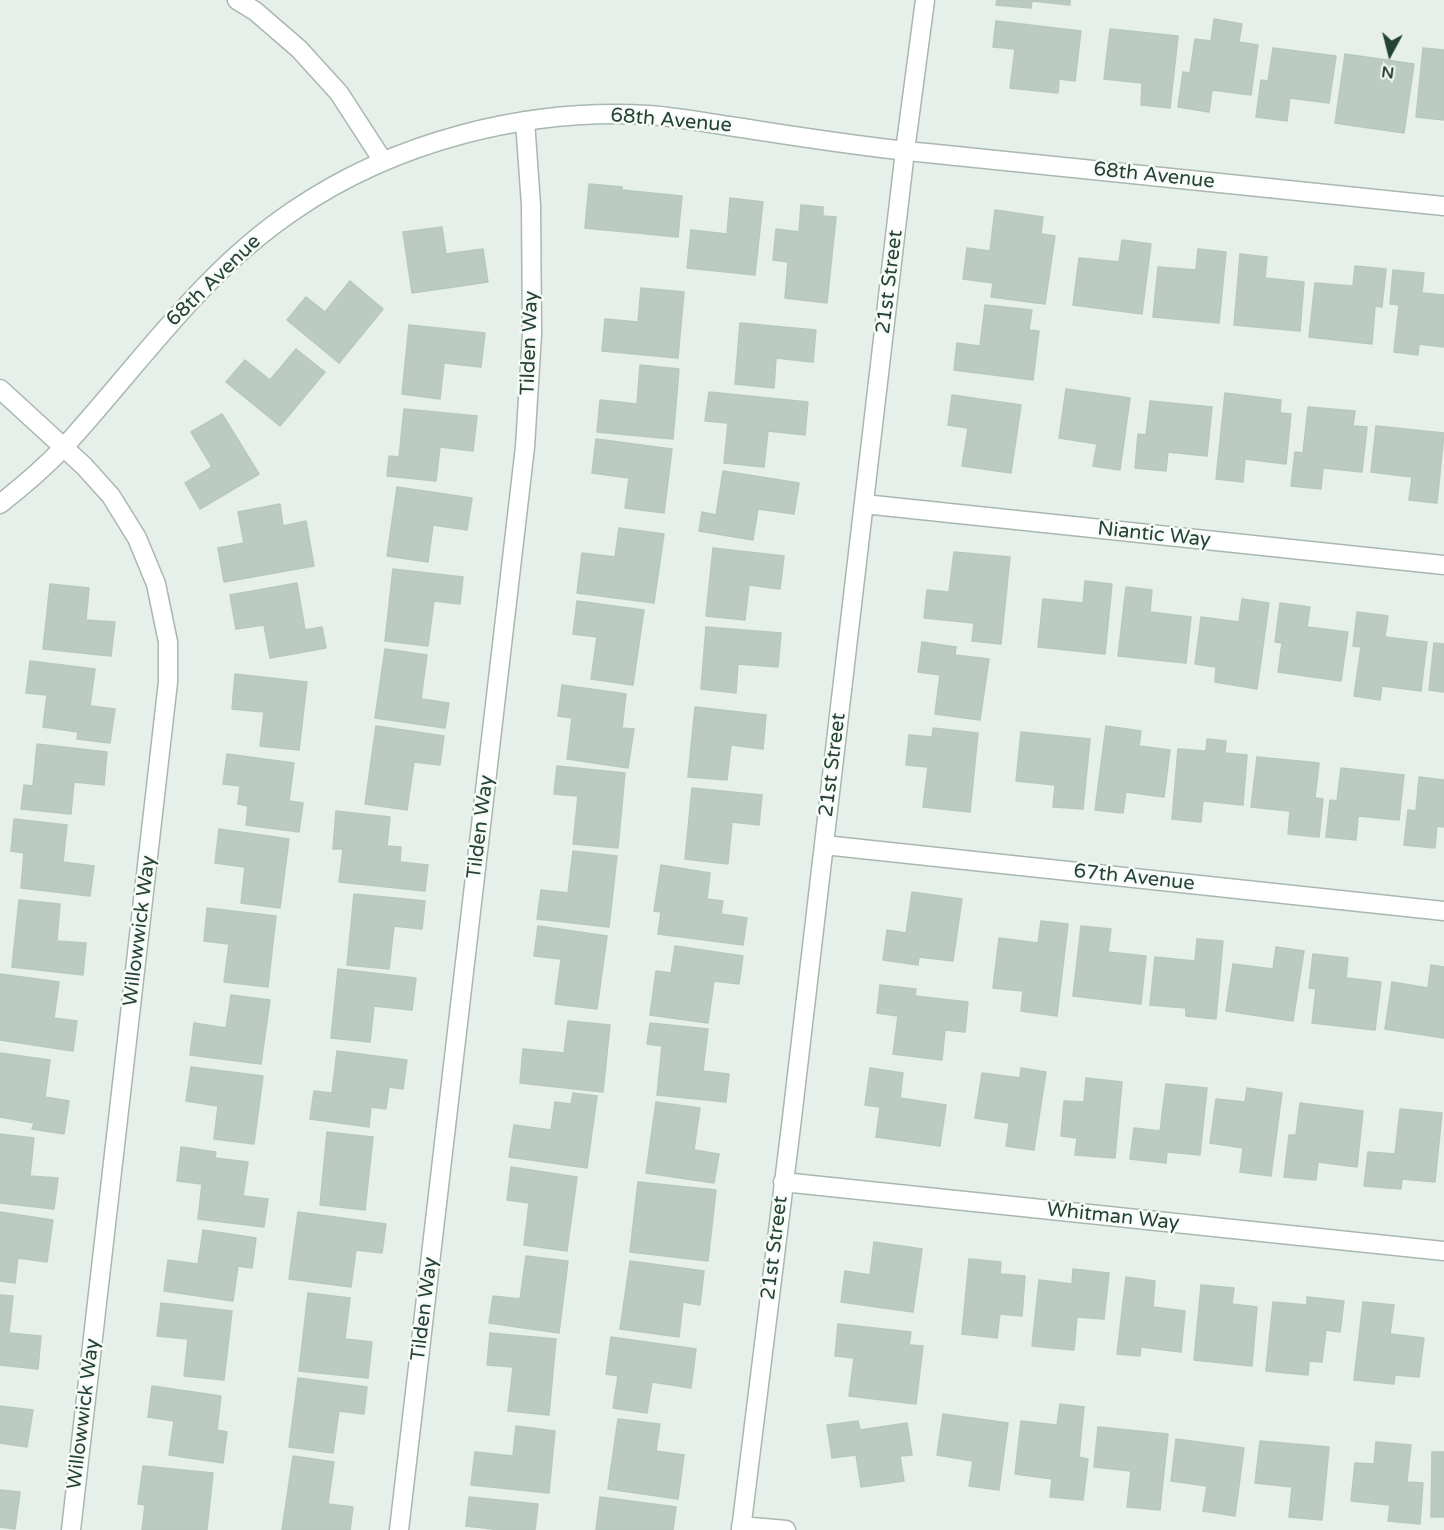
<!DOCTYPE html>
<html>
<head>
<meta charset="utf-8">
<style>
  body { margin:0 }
  #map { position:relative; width:1444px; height:1530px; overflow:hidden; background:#e6efe9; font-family:"Varela Round",sans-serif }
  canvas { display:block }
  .north { position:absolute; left:1360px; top:24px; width:60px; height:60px; -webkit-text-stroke:4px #f7fbf8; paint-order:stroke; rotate:187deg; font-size:16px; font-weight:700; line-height:24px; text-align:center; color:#244235 }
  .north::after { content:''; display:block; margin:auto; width:21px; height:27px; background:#244235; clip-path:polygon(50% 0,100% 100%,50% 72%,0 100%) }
</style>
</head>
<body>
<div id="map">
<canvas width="1444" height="1530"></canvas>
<div class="north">N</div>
</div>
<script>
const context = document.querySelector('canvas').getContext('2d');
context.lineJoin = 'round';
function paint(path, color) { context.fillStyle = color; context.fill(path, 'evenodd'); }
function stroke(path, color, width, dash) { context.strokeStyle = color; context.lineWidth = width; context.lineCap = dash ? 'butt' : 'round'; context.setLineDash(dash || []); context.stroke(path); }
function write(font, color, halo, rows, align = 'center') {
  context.font = font + ' "Varela Round",sans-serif'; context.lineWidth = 5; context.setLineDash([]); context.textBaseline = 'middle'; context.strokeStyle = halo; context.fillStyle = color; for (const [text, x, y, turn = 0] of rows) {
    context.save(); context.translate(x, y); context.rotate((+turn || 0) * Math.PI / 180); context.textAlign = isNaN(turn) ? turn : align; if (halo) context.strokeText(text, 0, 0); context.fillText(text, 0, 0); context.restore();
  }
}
const building = new Path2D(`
  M997 0H1070V5L1032 1 1031 8 996 5Z
  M1214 19 1242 24 1239 42 1258 45 1251 95 1212 90 1209 112 1178 107 1183 72 1190 73 1195 39 1211 41Z
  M996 21 1081 31 1075 81 1059 79 1058 93 1010 88 1015 49 993 47Z
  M1110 29 1178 36 1170 108 1141 105 1142 83 1104 79Z
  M1273 48 1336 56 1329 103 1290 98 1287 121 1256 117 1261 80 1268 81Z
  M1423 48 1444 50V120L1416 117Z
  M1345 54 1414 64 1404 133 1335 123Z
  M589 184 622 187V190L682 196 678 237 585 228Z
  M730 198 763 202 755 275 687 268 691 230 727 234Z
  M801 205 823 207V216L836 217 827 303 785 298 788 262 773 260 776 229 799 232Z
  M995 210 1043 217 1041 234 1055 236 1045 304 991 297 993 283 963 279 967 248 990 251Z
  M442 227 446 254 483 249 488 282 412 293 403 232Z
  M1122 240 1151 244 1142 314 1073 305 1079 258 1119 262Z
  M1198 249 1226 252 1219 323 1153 317 1158 267 1196 270Z
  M1240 254 1267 257 1265 278 1304 282 1300 331 1234 325Z
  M1355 266 1386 269 1382 307 1375 306 1372 344 1309 337 1315 283 1353 286Z
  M1393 270 1424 273 1422 293 1444 295V347L1419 344 1418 355 1394 352 1399 305 1390 304Z
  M350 281 383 309 339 363 287 320 306 297 325 312Z
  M641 288 684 292 678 358 602 351 605 319 638 322Z
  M985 305 1032 310 1029 330 1039 331 1033 380 954 370 957 343 980 346Z
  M740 323 816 330 813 362 776 358 774 388 735 384Z
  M409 325 485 333 481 367 444 363 440 399 402 394Z
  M296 349 325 372 280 426 226 382 245 360 270 380Z
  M640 365 679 369 673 439 597 432 600 400 637 404Z
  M1066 389 1130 398 1120 470 1093 466 1097 444 1059 438Z
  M709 392 808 402 805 435 768 431 764 467 724 463 728 423 705 421Z
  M1225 393 1281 400 1280 413 1291 414 1286 464 1245 459 1243 482 1216 479Z
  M952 395 1021 405 1011 473 962 466 968 428 948 425Z
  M1150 401 1212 407 1207 456 1168 452 1166 471 1135 468 1138 434 1146 435Z
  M1308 407 1355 411 1353 426 1367 427 1362 472 1323 468 1321 489 1291 486 1295 452 1303 453Z
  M404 409 477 416 473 451 440 447 436 481 387 476 389 456 399 457Z
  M222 414 259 474 200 509 185 483 212 467 191 432Z
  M1376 426 1444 433 1437 503 1409 500 1412 477 1371 472Z
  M596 439 672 449 664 513 625 508 629 478 592 473Z
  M723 471 799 483 794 514 758 509 753 540 699 531 702 512 716 515Z
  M397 487 472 498 467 530 433 525 428 562 387 556Z
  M280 504 283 526 306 521 314 566 224 582 218 548 244 543 238 512Z
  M619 528 664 534 654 603 577 593 582 553 615 557Z
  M713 548 784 556 780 589 749 585 745 620 706 616Z
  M954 552 1010 557 1001 644 972 641 974 623 924 618 927 590 949 592Z
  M393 569 463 577 460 604 434 601 428 646 385 641Z
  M1085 581 1112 584 1105 654 1038 647 1043 599 1083 603Z
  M297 583 305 630 322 627 326 648 270 658 264 625 236 629 230 595Z
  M50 584 89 588 86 620 115 622 111 656 43 649Z
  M1126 587 1152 590 1150 612 1191 617 1186 663 1118 656Z
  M1242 599 1269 603 1257 689 1215 682 1216 667 1195 664 1201 617 1239 622Z
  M577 601 644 610 633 685 591 679 597 637 573 634Z
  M1280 603 1310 607 1307 627 1348 632 1341 681 1278 672 1282 643 1275 642Z
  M1357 612 1388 616 1385 637 1427 642 1421 691 1382 686 1380 700 1354 696 1361 647 1353 646Z
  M706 627 781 633 778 667 738 664 736 693 701 689Z
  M922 642 956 647 955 655 989 659 980 720 935 714 940 675 918 672Z
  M1434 643 1444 644V692L1429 690Z
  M385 649 427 655 421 699 449 703 445 728 375 718Z
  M30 661 95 669 90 706 115 709 110 743 77 739 78 732 43 727 47 695 26 693Z
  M235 674 307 682 299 750 260 746 264 712 232 709Z
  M562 685 626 694 622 728 634 729 628 768 567 759 572 718 558 716Z
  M695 707 766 715 763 749 731 745 727 780 688 777Z
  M376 726 444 736 440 765 414 762 407 810 365 804Z
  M1106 726 1141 731 1139 746 1170 750 1164 797 1126 792 1123 813 1095 810Z
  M933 728 978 733 970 812 923 807 928 767 906 765 909 735 932 737Z
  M1021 732 1090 739 1083 809 1053 807 1055 785 1016 781Z
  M1207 739 1226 741 1225 753 1247 755 1243 805 1203 801 1201 822 1172 819 1178 749 1206 751Z
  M37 744 107 752 104 785 74 782 71 814 21 809 24 785 33 786Z
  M227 754 294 763 289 801 303 803 299 832 246 825 248 806 238 804 240 786 223 784Z
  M1257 757 1319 763 1315 798 1323 799 1319 837 1288 834 1290 811 1251 807Z
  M557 766 625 773 618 848 573 844 578 796 554 794Z
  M1341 768 1404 775 1399 820 1358 816 1356 840 1326 837 1330 800 1337 801Z
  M1419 777 1444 780V827L1437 826 1435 848 1404 845 1408 810 1416 811Z
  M692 788 762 795 759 825 732 822 728 864 685 859Z
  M336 811 390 817 387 846 401 847 400 862 428 865 425 891 339 882 343 849H333Z
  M14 819 67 825 63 862 94 866 90 896 21 888 24 853 11 851Z
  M219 829 289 839 280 908 241 903 245 867 215 863Z
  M573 851 617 856 609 927 537 919 541 890 568 893Z
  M661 865 710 873 707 899 723 901 721 914 747 918 743 945 658 934 661 912 654 911Z
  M912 892 962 899 953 961 919 957 918 965 883 960 887 930 906 933Z
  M354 894 425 901 422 929 394 926 389 969 347 965Z
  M19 900 60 904 57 941 86 943 83 975 12 967Z
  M207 908 276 916 268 987 224 982 229 944 204 941Z
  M1041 921 1068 924 1057 1016 1021 1011 1023 991 993 988 999 938 1038 943Z
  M538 926 607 936 597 1009 555 1004 561 959 534 956Z
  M1081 926 1111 929 1108 952 1146 956 1141 1004 1073 996Z
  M1197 939 1223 941 1216 1019 1186 1016V1008L1150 1005 1155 957 1195 961Z
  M675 946 743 956 739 984 714 981 708 1023 650 1015 656 971 671 973Z
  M1276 947 1304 951 1293 1021 1226 1011 1233 964 1273 969Z
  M1313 954 1348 958 1346 978 1381 982 1375 1030 1312 1023 1316 989 1309 988Z
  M1431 965 1444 967V1038L1385 1029 1392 982 1428 988Z
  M338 969 416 978 412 1010 374 1006 370 1042 331 1038Z
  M0 974 59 982 54 1018 77 1021 73 1051 0 1040Z
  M880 985 916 989 915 996 968 1002 965 1032 945 1030 942 1060 893 1054 898 1016 877 1013Z
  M231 995 270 1000 261 1064 190 1055 194 1023 226 1028Z
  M568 1021 610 1025 603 1092 520 1083 523 1049 564 1053Z
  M650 1023 708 1029 703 1071 729 1074 726 1102 657 1095 662 1046 647 1044Z
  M337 1051 407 1060 403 1089 389 1087 386 1109 371 1107 369 1127 310 1119 314 1091 332 1093Z
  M0 1053 50 1060 45 1097 69 1101 64 1134 32 1129 34 1123 0 1117V1083L1 1074H0Z
  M191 1067 263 1076 254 1144 214 1139 218 1106 186 1101Z
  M870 1068 903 1073 900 1098 946 1105 940 1146 876 1137 880 1107 865 1105Z
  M1021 1068 1046 1072 1034 1150 1006 1146 1009 1123 975 1118 982 1073 1020 1078Z
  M1086 1078 1122 1082 1115 1158 1075 1155 1077 1138 1061 1136 1064 1101 1084 1102Z
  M1166 1084 1207 1088 1200 1155 1167 1152 1166 1163 1130 1159 1134 1128 1160 1131Z
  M1247 1088 1282 1093 1271 1176 1240 1172 1243 1148 1210 1143 1216 1099 1245 1102Z
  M573 1093 597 1096 587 1168 509 1157 514 1125 551 1130 555 1102 571 1104Z
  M656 1102 700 1108 694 1150 719 1154 714 1183 646 1173Z
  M1300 1103 1363 1111 1357 1167 1318 1162 1316 1180 1284 1177 1289 1135H1296Z
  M1400 1109 1442 1113 1435 1182 1402 1179 1401 1189 1364 1186 1368 1152 1395 1154Z
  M327 1132 373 1137 365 1210 320 1205Z
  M0 1134 34 1138 30 1176 58 1178 54 1209 0 1203Z
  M181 1147 216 1152 215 1158 248 1162 243 1196 268 1199 264 1227 198 1219 202 1184 177 1181Z
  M511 1167 577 1177 567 1251 524 1245 529 1203 507 1200Z
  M638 1182 716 1190 708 1261 630 1252Z
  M0 1212 53 1220 47 1262 18 1258 15 1283 0 1281Z
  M298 1212 386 1224 382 1253 356 1250 351 1287 289 1279Z
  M203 1230 256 1238 252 1268 238 1266 233 1301 164 1291 168 1260 198 1264Z
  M874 1242 922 1249 913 1312 841 1302 845 1271 870 1275Z
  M526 1256 568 1261 559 1333 489 1323 493 1296 520 1299Z
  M969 1259 1001 1262 1000 1274 1025 1276 1022 1316 1000 1314 997 1338 962 1334Z
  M630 1261 704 1271 700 1305 683 1302 679 1337 620 1329Z
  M1073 1269 1109 1273 1104 1319 1077 1317 1074 1350 1032 1346 1039 1280 1072 1284Z
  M1126 1277 1155 1281 1153 1307 1185 1311 1181 1352 1141 1347 1140 1356 1117 1354Z
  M1201 1285 1234 1288 1232 1304 1257 1307 1252 1366 1194 1360Z
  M308 1293 350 1298 345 1339 372 1342 368 1378 299 1371Z
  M0 1295 13 1296 9 1333 41 1336 38 1369 0 1365Z
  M1307 1297 1344 1301 1340 1332 1326 1330 1322 1362 1309 1361 1308 1375 1266 1371 1273 1302 1307 1305Z
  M1363 1302 1394 1305 1390 1334 1424 1338 1419 1377 1395 1375 1394 1384 1354 1380Z
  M161 1303 232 1311 224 1380 184 1376 188 1339 157 1336Z
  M838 1324 911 1332 909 1345 923 1346 916 1404 849 1396 854 1358 835 1356Z
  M490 1333 556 1339 549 1415 508 1411 513 1367 487 1365Z
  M611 1337 696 1349 691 1388 652 1382 647 1413 613 1408 618 1376 606 1374Z
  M298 1378 367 1387 364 1414 339 1411 333 1453 289 1447Z
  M152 1386 221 1396 217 1430 227 1432 223 1463 169 1455 174 1421 148 1417Z
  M1060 1404 1084 1407 1079 1457 1088 1459 1083 1500 1050 1497 1052 1479 1015 1474 1021 1421 1057 1425Z
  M0 1406 33 1410 27 1447 0 1443Z
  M943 1414 1008 1423 999 1490 969 1486 973 1461 937 1455Z
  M618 1419 660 1424 656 1451 684 1455 678 1499 608 1489Z
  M858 1421 860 1430 907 1423 912 1455 900 1456 904 1481 861 1487 856 1455 832 1458 827 1425Z
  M516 1426 555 1431 549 1493 471 1485 475 1452 513 1456Z
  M1098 1427 1168 1434 1160 1510 1127 1507 1131 1471 1094 1467Z
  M1176 1439 1244 1448 1235 1516 1203 1511 1207 1486 1171 1481Z
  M1260 1441 1329 1447 1322 1520 1289 1517 1292 1487 1255 1483Z
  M1376 1442 1411 1445 1407 1482 1423 1483 1420 1524 1388 1521 1390 1505 1351 1501 1355 1463 1374 1464Z
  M1432 1452H1444V1517H1431Z
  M293 1456 334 1462 328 1504 353 1507 350 1530H282Z
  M143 1466 213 1473 207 1530H142L145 1505 138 1504Z
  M0 1490 20 1492 15 1529 0 1527Z
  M469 1497 538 1504 535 1530H493V1529L466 1526Z
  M600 1497 676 1507 673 1530H596Z`);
paint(building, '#bbcac2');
stroke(building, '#b7c9bf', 1.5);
const minor = new Path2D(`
  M237 0 255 11 299 49 339 93 383 161
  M0 389 84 466 111 496 137 538 156 584 168 642V682L71 1530
  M864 504 1444 565
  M824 845 1444 911
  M783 1182 1444 1251
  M741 1526 786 1530
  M399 1530 525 447 532 334 531 205 525 121
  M741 1530 792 1118 905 151 925 0`);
const tertiary = new Path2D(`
  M0 504C23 486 45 467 65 446 139 365 201 273 293 211 395 141 526 108 649 115 676 117 703 122 729 126 795 136 861 147 927 153 1099 171 1272 188 1444 206`);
stroke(minor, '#a8b8af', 21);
stroke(tertiary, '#a8b8af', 21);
stroke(minor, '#fff', 18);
stroke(tertiary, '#fff', 18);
write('20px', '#244235', '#f7fbf8', [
  ["68th Avenue",671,121,5],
  ["68th Avenue",1154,176,6],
  ["68th Avenue",214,281,-44],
  ["21st Street",890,282,-83],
  ["Tilden Way",530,343,-88],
  ["Niantic Way",1154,535,6],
  ["21st Street",833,765,-83],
  ["Tilden Way",481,827,-83],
  ["67th Avenue",1134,878,6],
  ["Willowwick Way",140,931,-83],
  ["Whitman Way",1113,1217,6],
  ["21st Street",775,1248,-83],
  ["Tilden Way",425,1309,-83],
  ["Willowwick Way",84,1414,-83]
]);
</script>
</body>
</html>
